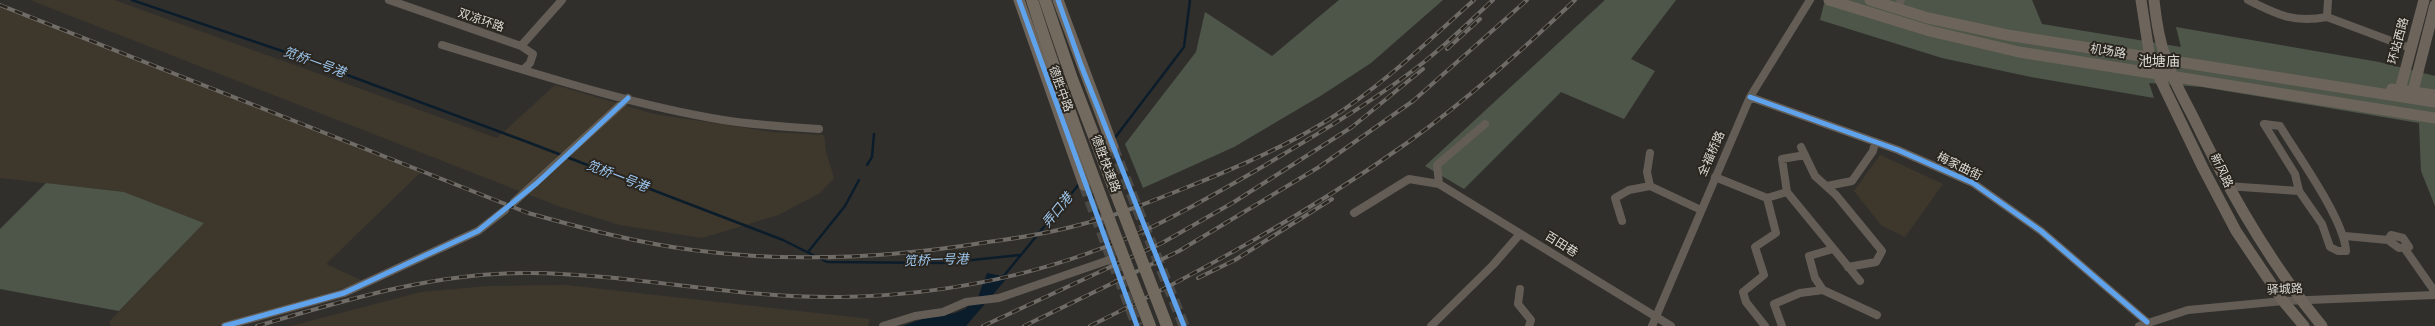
<!DOCTYPE html>
<html>
<head>
<meta charset="utf-8">
<style>
  body { margin:0 }
  canvas { display:block; background:#312f2c }
</style>
</head>
<body>
<canvas width="2435" height="326"></canvas>
<script>
const context = document.querySelector('canvas').getContext('2d');
context.lineJoin = 'round';
function paint(path, color) { context.fillStyle = color; context.fill(path, 'evenodd'); }
function stroke(path, color, width, dash) { context.strokeStyle = color; context.lineWidth = width; context.lineCap = dash ? 'butt' : 'round'; context.setLineDash(dash || []); context.stroke(path); }
function write(font, color, halo, rows, align = 'center') {
  context.font = font + ' "Source Serif 4","Noto Sans SC",serif'; context.lineWidth = 4; context.setLineDash([]); context.textBaseline = 'middle'; context.strokeStyle = halo; context.fillStyle = color; for (const [text, x, y, turn = 0] of rows) {
    context.save(); context.translate(x, y); context.rotate((+turn || 0) * Math.PI / 180); context.textAlign = isNaN(turn) ? turn : align; if (halo) context.strokeText(text, 0, 0); context.fillText(text, 0, 0); context.restore();
  }
}
paint(new Path2D(`
  M30 0H114L497 138 555 85 654 114 772 132 824 135 826 152 834 178 820 193 778 215 702 238 620 225 558 206Z
  M0 5 421 172 326 264 365 282 217 326H111L109 322 204 223 124 192 0 178Z
  M1880 155 1943 184 1905 237 1881 225 1854 191Z
  M566 285 870 319 868 326H291L421 292 488 286Z`), '#3e372c');
paint(new Path2D(`
  M1339 0H1443L1371 63 1322 95 1234 147 1143 188 1125 144 1196 52 1205 12 1272 56Z
  M1605 0H1676L1631 59 1655 71 1624 119 1561 92 1464 189 1425 166Z
  M1825 0H2032L2042 24 2181 47 2176 27 2379 62 2435 76V206L2421 171 2419 123 2202 87 2149 83 2154 98 2031 77 1942 58 1820 20Z
  M46 183 124 192 204 223 119 311 0 289V229Z`), '#4e5649');
paint(new Path2D(`
  M987 273 1008 277 966 326H903L925 318 955 313 965 309 978 297Z`), '#0b1c2a');
stroke(new Path2D(`
  M132 0 288 53 530 143 783 240 827 262 943 263 1020 255
  M1114 139 1184 47 1190 0
  M867 165 872 157 874 134
  M808 252 845 206 859 180
  M1002 278 1080 183`), '#0b1c2a', 2.5);
stroke(new Path2D(`
  M1113 147 1184 326
  M1084 185 1137 326`), '#4b4946', 11, [11, 5.5]);
stroke(new Path2D(`
  M389 0 521 46
  M2248 0C2278 15 2293 23 2327 17L2328 0
  M1900 3 1901 0
  M2327 17 2410 48
  M442 45C534 73 627 104 723 120 755 125 787 127 819 129
  M524 69 530 63 533 54 521 46 562 0
  M1750 97 1898 150 1973 183 2041 231 2147 322
  M2264 124 2280 126C2298 156 2344 219 2346 251H2338L2330 247 2322 224 2299 191 2295 174Z
  M1801 147 1815 176 1836 195 1882 251 1876 262 1848 267
  M1805 155 1782 159 1787 192 1860 281
  M1715 177 1767 198 1776 233 1755 247 1764 275 1743 292 1746 302 1765 326
  M1439 184 1437 165 1485 124
  M1650 186 1701 210
  M1827 186 1852 181 1873 151 1875 142
  M2227 186 2299 191
  M1767 198 1787 192
  M514 202 628 98
  M1354 213 1409 179 1439 184 1671 326
  M1622 221 1615 198 1629 190 1650 186 1647 172 1650 153
  M2391 235 2403 238 2409 247 2399 248 2388 240Z
  M2345 236 2388 240
  M2405 249 2435 292
  M1520 289 1518 304 1531 320 1529 326
  M1823 290 1877 315
  M225 326 344 293 478 231 505 210
  M883 326 915 316 943 312 966 302 999 298 1112 259
  M1431 326 1493 265 1520 234
  M1652 326 1750 97 1810 0
  M1782 326 1774 304 1800 293 1823 290 1815 278 1809 256 1833 249
  M2139 326 2188 310 2283 301 2435 295`), '#635d56', 8);
stroke(new Path2D(`
  M1019 0 1084 185
  M1058 0 1113 147
  M1829 0 1930 31 2019 52 2435 118
  M1870 0 1928 18 2007 35 2435 102
  M2141 0 2150 58 2203 168 2236 231 2283 301 2304 326
  M2154 0C2156 20 2159 40 2166 59 2174 84 2189 107 2200 131 2234 200 2272 266 2322 326
  M2392 89 2435 95
  M2413 91 2435 5
  M2406 92 2400 90 2424 0`), '#6d655b', 11);
const rail = new Path2D(`
  M0 5 528 213C582 228 637 243 693 250 791 263 890 258 988 242 1019 238 1049 233 1079 225 1115 216 1150 202 1185 188 1234 169 1283 148 1328 120 1382 86 1427 42 1474 0
  M1447 49 1480 19
  M1198 278 1235 260 1332 199
  M257 326C346 300 436 272 530 273 635 274 737 299 842 297 944 295 1046 274 1139 233 1181 214 1222 190 1262 167 1317 134 1373 102 1424 62 1448 43 1470 21 1493 0
  M983 326 1162 243 1234 202 1352 127 1423 69
  M1024 326 1179 251 1319 167 1413 101 1527 0
  M1090 326C1200 272 1307 214 1407 143 1467 100 1521 51 1575 0`);
stroke(rail, '#6f6b66', 4);
stroke(rail, '#2a261f', 2.5, [8]);
stroke(new Path2D(`
  M1032 0C1067 110 1108 218 1150 326
  M1045 0 1072 79 1167 326`), '#726a5f', 12);
stroke(new Path2D(`
  M1019 0 1137 326
  M1058 0 1081 65 1184 326
  M1750 97 1898 150 1973 183 2041 231 2147 322
  M225 326 344 293 478 231 537 183 628 98`), '#60a3ed', 5);
write('12px', '#dddad6', '#2a261f', [
  ["双凉环路",481,21,19],
  ["环站西路",2399,41,-75],
  ["机场路",2108,52,9],
  ["德胜中路",1060,89,70],
  ["全福桥路",1712,154,-66],
  ["德胜快速路",1105,164,69],
  ["梅家曲街",1959,167,26],
  ["新风路",2221,171,65],
  ["百田巷",1561,245,32],
  ["驿城路",2285,290,-2]
]);
write('italic 13px', '#9cc5ec', '#2a261f', [
  ["笕桥一号港",314,63,20],
  ["笕桥一号港",617,177,21],
  ["弄口港",1058,211,-51],
  ["笕桥一号港",936,261,-2]
]);
write('14px', '#dddad6', '#2a261f', [
  ["池塘庙",2159,62]
]);
</script>
</body>
</html>
